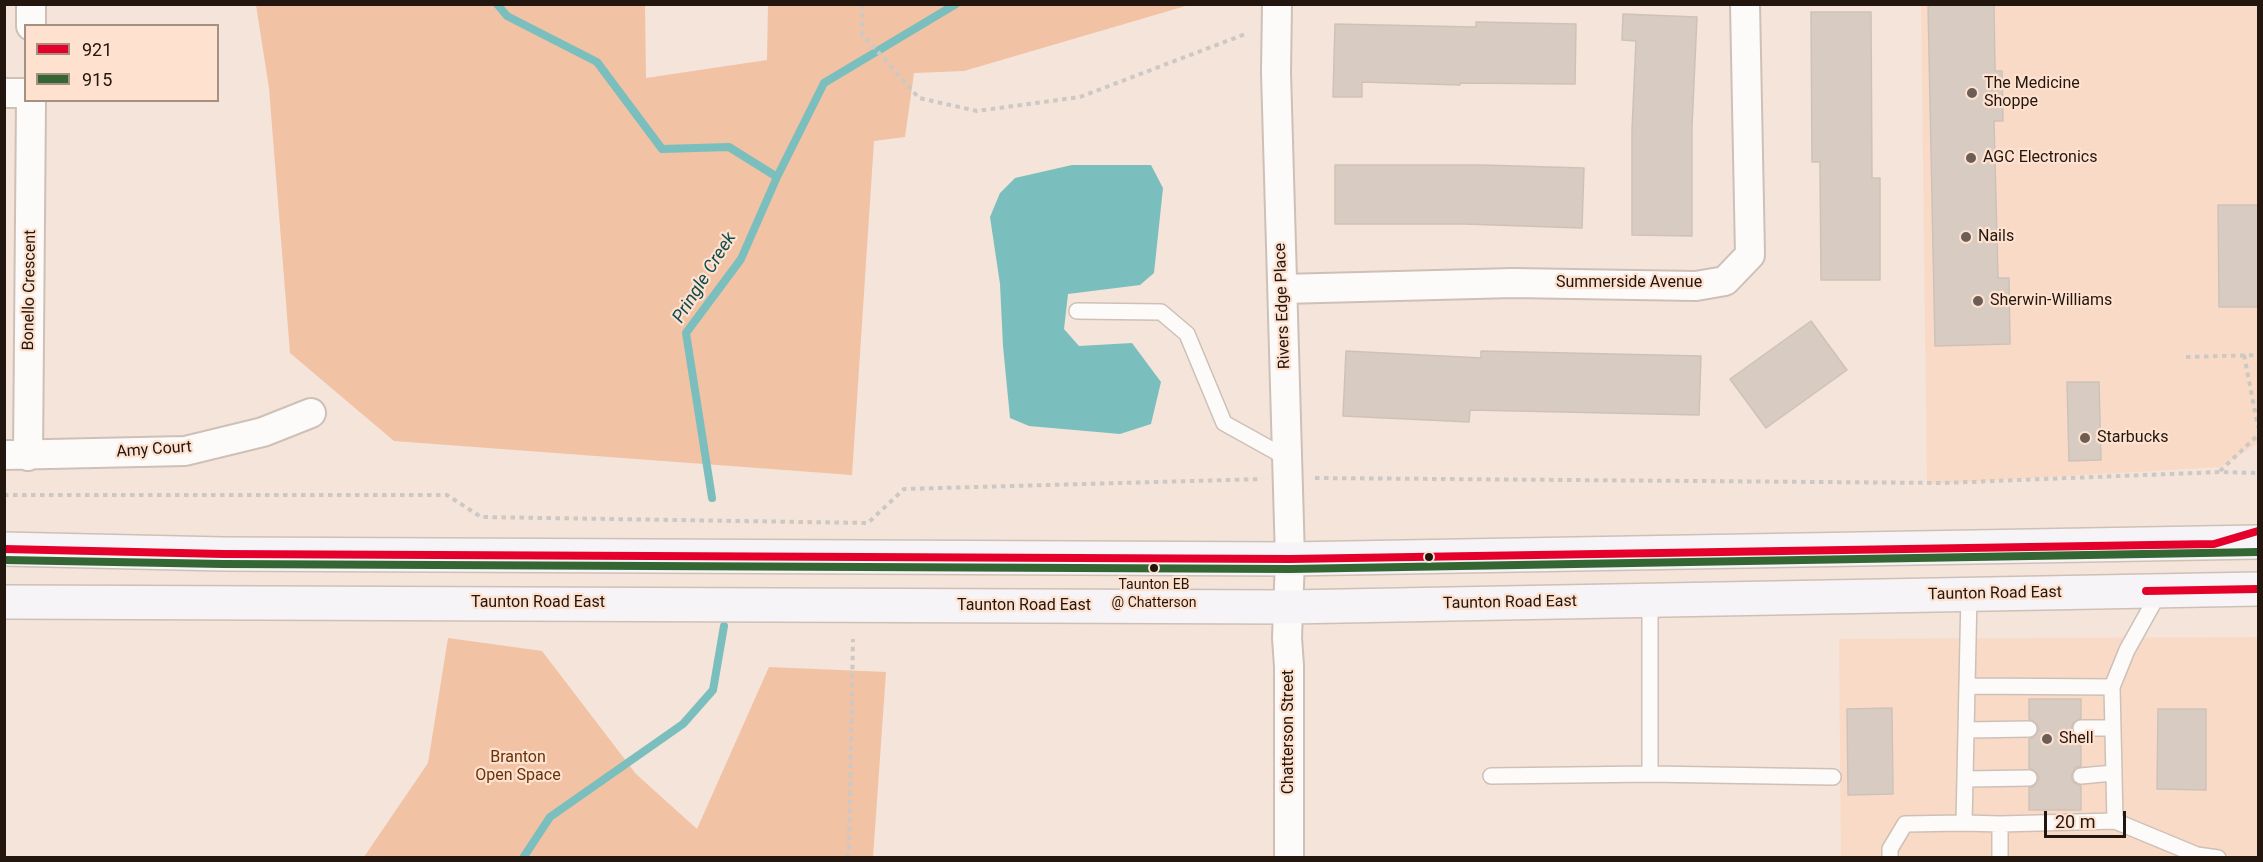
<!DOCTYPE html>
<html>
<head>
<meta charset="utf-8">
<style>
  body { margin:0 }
  #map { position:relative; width:2263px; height:862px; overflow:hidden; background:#f4e4da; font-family:Roboto,sans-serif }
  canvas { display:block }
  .frame { position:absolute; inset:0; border:6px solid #22160e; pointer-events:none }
  .legend { position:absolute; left:24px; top:24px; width:195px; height:78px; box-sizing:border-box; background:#fee1cf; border:2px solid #a69082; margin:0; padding:8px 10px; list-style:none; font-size:18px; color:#22160e }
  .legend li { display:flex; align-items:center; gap:12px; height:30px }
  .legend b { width:30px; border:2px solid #a69082 }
  .scale { position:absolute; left:2044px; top:811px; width:82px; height:27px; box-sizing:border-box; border:3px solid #22160e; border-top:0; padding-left:8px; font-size:18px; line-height:21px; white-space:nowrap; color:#22160e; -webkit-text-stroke:4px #fee1cf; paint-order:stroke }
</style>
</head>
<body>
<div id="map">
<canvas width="2263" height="862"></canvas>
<div class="frame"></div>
<ul class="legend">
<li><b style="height:8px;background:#e4002b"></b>921</li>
<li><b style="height:8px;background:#363"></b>915</li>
</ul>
<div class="scale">20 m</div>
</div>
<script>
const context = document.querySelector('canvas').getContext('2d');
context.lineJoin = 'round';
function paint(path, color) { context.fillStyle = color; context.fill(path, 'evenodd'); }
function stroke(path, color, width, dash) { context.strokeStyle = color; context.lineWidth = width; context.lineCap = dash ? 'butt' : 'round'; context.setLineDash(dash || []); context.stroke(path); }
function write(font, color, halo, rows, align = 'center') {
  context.font = font + ' Roboto,sans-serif'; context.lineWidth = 4.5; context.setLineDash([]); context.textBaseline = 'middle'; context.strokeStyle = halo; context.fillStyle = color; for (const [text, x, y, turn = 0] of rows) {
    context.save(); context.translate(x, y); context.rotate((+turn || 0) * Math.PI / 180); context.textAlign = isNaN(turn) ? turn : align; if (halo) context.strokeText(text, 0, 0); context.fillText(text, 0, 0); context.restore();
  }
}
paint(new Path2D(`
  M1921 5H2258V443L2221 467 1927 484Z
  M2258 637V857H1841L1839 639Z`), '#f9dac7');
paint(new Path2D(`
  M256 5H645L646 78 767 60 768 5H1189L964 71 914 73 905 137 874 141 852 475 394 441 290 353 269 88Z
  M448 638 542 651 636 774 697 829 769 667 886 672 873 857H364L428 763Z`), '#f1c2a4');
paint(new Path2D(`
  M1072 165H1151L1163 188 1154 273 1140 285 1068 294 1064 329 1079 346 1132 343 1161 382 1151 424 1120 434 1029 426 1010 418 1003 346 1000 284 990 217 1000 193 1015 178Z`), '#7abfbd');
stroke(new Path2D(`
  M497 4 507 16 597 62 662 149 729 147 777 177
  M712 498 686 333 741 259 777 177 824 83 956 4
  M523 858 550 817 683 724 713 690 724 626`), '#7abfbd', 8);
const building = new Path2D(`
  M1928 4H1994L1995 71H2002L2003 121H1994L1998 278H2009L2010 344 1935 346Z
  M1811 12H1871L1872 178H1880V280H1821L1820 162H1812Z
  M1623 14 1697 17 1692 126V236L1632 235V130L1636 41 1622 40Z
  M1476 22 1576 24 1575 84 1460 83V85L1362 82V97H1333L1335 24 1476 27Z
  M1335 165H1482L1584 168 1582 228 1464 224H1335Z
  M2218 205H2259V307H2219Z
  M1811 321 1847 370 1766 428 1730 379Z
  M1346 351 1481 358V351L1701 356 1699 415 1470 410 1469 422 1343 416Z
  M2067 382H2099L2101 460 2069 461Z
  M2029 699H2081V718L2073 723 2071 729 2076 736 2081 738V766L2075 768 2071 776 2073 782 2081 786V810H2029V788L2034 786 2039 778 2037 773 2029 768V739L2034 737 2039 729 2037 724 2029 719Z
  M1892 708 1893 794 1848 795 1847 709Z
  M2158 709H2206V790L2157 789Z`);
paint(building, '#d8ccc2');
stroke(building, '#cec2b8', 1.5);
const lane = new Path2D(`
  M1077 311 1161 312 1187 334 1224 423 1287 458
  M1969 594 1964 823 2000 824 2115 821 2197 855 2218 858
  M1650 601V774L1833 777
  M1968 686 2112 687 2115 821
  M2112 687 2127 650 2160 591
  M2081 728H2113
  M1967 730 2029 729
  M1491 776 1650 774
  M2081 776 2113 773
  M1966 779 2029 778
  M1890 858V849L1905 824 1964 823
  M2000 858V824`);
const street = new Path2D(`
  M31 4V26
  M1277 4 1276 72 1290 559 1287 638 1289 666V858
  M4 93H26
  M1283 289 1513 283 1696 286 1725 281 1750 255 1745 4
  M4 455 185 451 263 432 311 413
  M28 456 31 100`);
const secondary = new Path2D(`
  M4 549 223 554 1290 559 2258 542
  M4 602 1289 607 2258 589`);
stroke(lane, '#cec0b7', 18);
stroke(street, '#cec0b7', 32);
stroke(secondary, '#cec0b7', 36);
stroke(new Path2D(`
  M862 4V34L919 98 977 111 1080 97 1248 33
  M2244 355 2258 427
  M2186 357 2258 355
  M2220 471 2258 435
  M1315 478 1944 483 2219 472 2258 473
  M4 495H447L481 517 868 523 904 489 1262 479
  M847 858 849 851 853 639`), '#cdc8c3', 4, [4.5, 4.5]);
stroke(lane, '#fdfbf9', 15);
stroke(street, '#fdfbf9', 28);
stroke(secondary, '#f6f4f6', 33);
stroke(new Path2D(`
  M4 549 223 554 1290 559 2214 544 2258 531
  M2146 591 2258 589`), '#e4002b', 8);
stroke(new Path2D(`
  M4 560 223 564 1290 569 2258 552`), '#363', 8);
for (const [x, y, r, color] of [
  [1972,93,6,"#6c5e55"],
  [1971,158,6,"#6c5e55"],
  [1966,237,6,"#6c5e55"],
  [1978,301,6,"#6c5e55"],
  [2085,438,6,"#6c5e55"],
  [1429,557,5,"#22160e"],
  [1154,568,5,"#22160e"],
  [2047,739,6,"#6c5e55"]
]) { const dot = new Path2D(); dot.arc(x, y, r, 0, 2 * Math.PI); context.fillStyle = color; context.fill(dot); stroke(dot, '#fee1cf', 2); }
write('14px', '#22160e', '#fee1cf', [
  ["Taunton EB",1154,585],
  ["@ Chatterson",1154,603]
]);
write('16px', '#22160e', '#fee1cf', [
  ["The Medicine",1984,84],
  ["Shoppe",1984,102],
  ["AGC Electronics",1983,158],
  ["Nails",1978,237],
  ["Sherwin-Williams",1990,301],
  ["Starbucks",2097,438],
  ["Shell",2059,739]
], 'left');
write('16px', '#22160e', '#fee1cf', [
  ["Summerside Avenue",1629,283],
  ["Bonello Crescent",30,290,-89],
  ["Rivers Edge Place",1283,306,-92],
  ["Amy Court",154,450,-4],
  ["Taunton Road East",1995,594,-1],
  ["Taunton Road East",538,603],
  ["Taunton Road East",1510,603,-1],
  ["Taunton Road East",1024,606],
  ["Chatterson Street",1289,732,-90]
]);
write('16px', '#673309', '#fee1cf', [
  ["Branton",518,758],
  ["Open Space",518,776]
]);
write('italic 18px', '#0f4e4f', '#fee1cf', [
  ["Pringle Creek",705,278,-58]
]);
</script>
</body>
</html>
